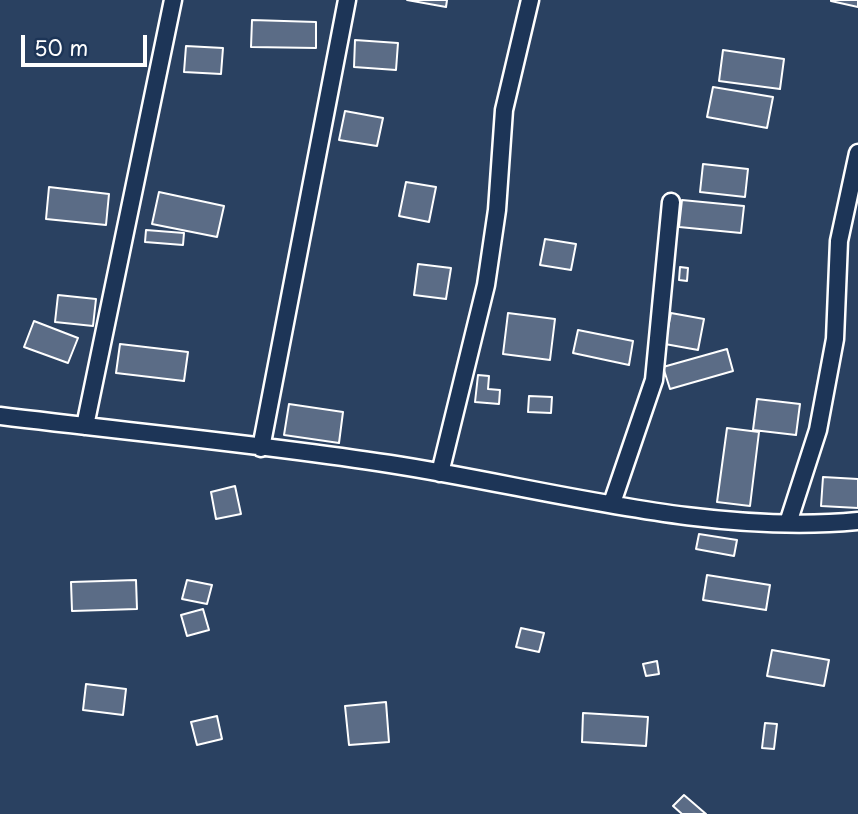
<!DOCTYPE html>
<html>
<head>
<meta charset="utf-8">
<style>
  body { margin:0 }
  #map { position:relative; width:858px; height:814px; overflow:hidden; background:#2a4161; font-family:"Playpen Sans",sans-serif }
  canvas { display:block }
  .scale { position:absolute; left:21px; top:35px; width:126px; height:32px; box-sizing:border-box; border:4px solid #fff; border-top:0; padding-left:9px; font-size:21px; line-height:24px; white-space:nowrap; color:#fff; -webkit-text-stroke:5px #1d3557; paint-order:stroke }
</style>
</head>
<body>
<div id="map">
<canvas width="858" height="814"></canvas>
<div class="scale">50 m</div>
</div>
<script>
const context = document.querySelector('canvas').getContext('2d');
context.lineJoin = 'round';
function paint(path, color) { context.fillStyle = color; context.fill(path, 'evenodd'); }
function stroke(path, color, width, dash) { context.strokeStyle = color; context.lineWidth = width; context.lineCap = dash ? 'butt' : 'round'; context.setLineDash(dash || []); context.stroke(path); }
const building = new Path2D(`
  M407 0H447L446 7Z
  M831 0H858V7L831 1Z
  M252 20 316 22V48L251 47Z
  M355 40 398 43 396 70 354 67Z
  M186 46 223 48 221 74 184 72Z
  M723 50 784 59 780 89 719 81Z
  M713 87 773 97 767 128 707 117Z
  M345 111 383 118 377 146 339 140Z
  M703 164 748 169 745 197 700 192Z
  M406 182 436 187 429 222 399 216Z
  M49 187 109 194 106 225 46 219Z
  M159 192 224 206 217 237 152 224Z
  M682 200 744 206 741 233 679 227Z
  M146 230 184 233 183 245 145 242Z
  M545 239 576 244 571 270 540 265Z
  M418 264 451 268 446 299 414 295Z
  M680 267 688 268 687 281 679 280Z
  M58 295 96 299 93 326 55 322Z
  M508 313 555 319 550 360 503 354Z
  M671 313 704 319 698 350 665 344Z
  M34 321 78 338 68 363 24 347Z
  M578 330 633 341 629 365 573 353Z
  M120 344 188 352 184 381 116 373Z
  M727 349 733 371 670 389 663 367Z
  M478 375 489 376 488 389 500 390 499 404 475 402Z
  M529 396 552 397 551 413 528 412Z
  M757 399 800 404 796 435 753 430Z
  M289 404 343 412 339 443 284 435Z
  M727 428 759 432 750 506 717 502Z
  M823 477 858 479V508L821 506Z
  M235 486 241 514 216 519 211 492Z
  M699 534 737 540 734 556 696 549Z
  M707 575 770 585 766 610 703 600Z
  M136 580 137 609 72 611 71 582Z
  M187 580 212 585 207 604 182 599Z
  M203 609 209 630 187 636 181 615Z
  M521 628 544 633 539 652 516 647Z
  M772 650 829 660 824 686 767 676Z
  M657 661 659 674 646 676 643 664Z
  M86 684 126 689 123 715 83 710Z
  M386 702 389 742 349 745 345 706Z
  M583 713 648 717 646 746 582 742Z
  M217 716 222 739 197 745 191 722Z
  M765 723 777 724 774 749 762 748Z
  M684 795 706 814H682L673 806Z`);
paint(building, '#5b6c86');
stroke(building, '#fff', 2);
const minor = new Path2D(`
  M0 416C130 432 261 444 390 464 540 487 706 536 858 521
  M85 426 173 0
  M261 448 347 0
  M440 473 486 285 497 210 504 110 530 0
  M612 503 654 380 671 202
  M788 523 818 430 835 339 839 241 858 153`);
stroke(minor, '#fff', 21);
stroke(minor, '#1d3557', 16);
</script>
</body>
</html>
